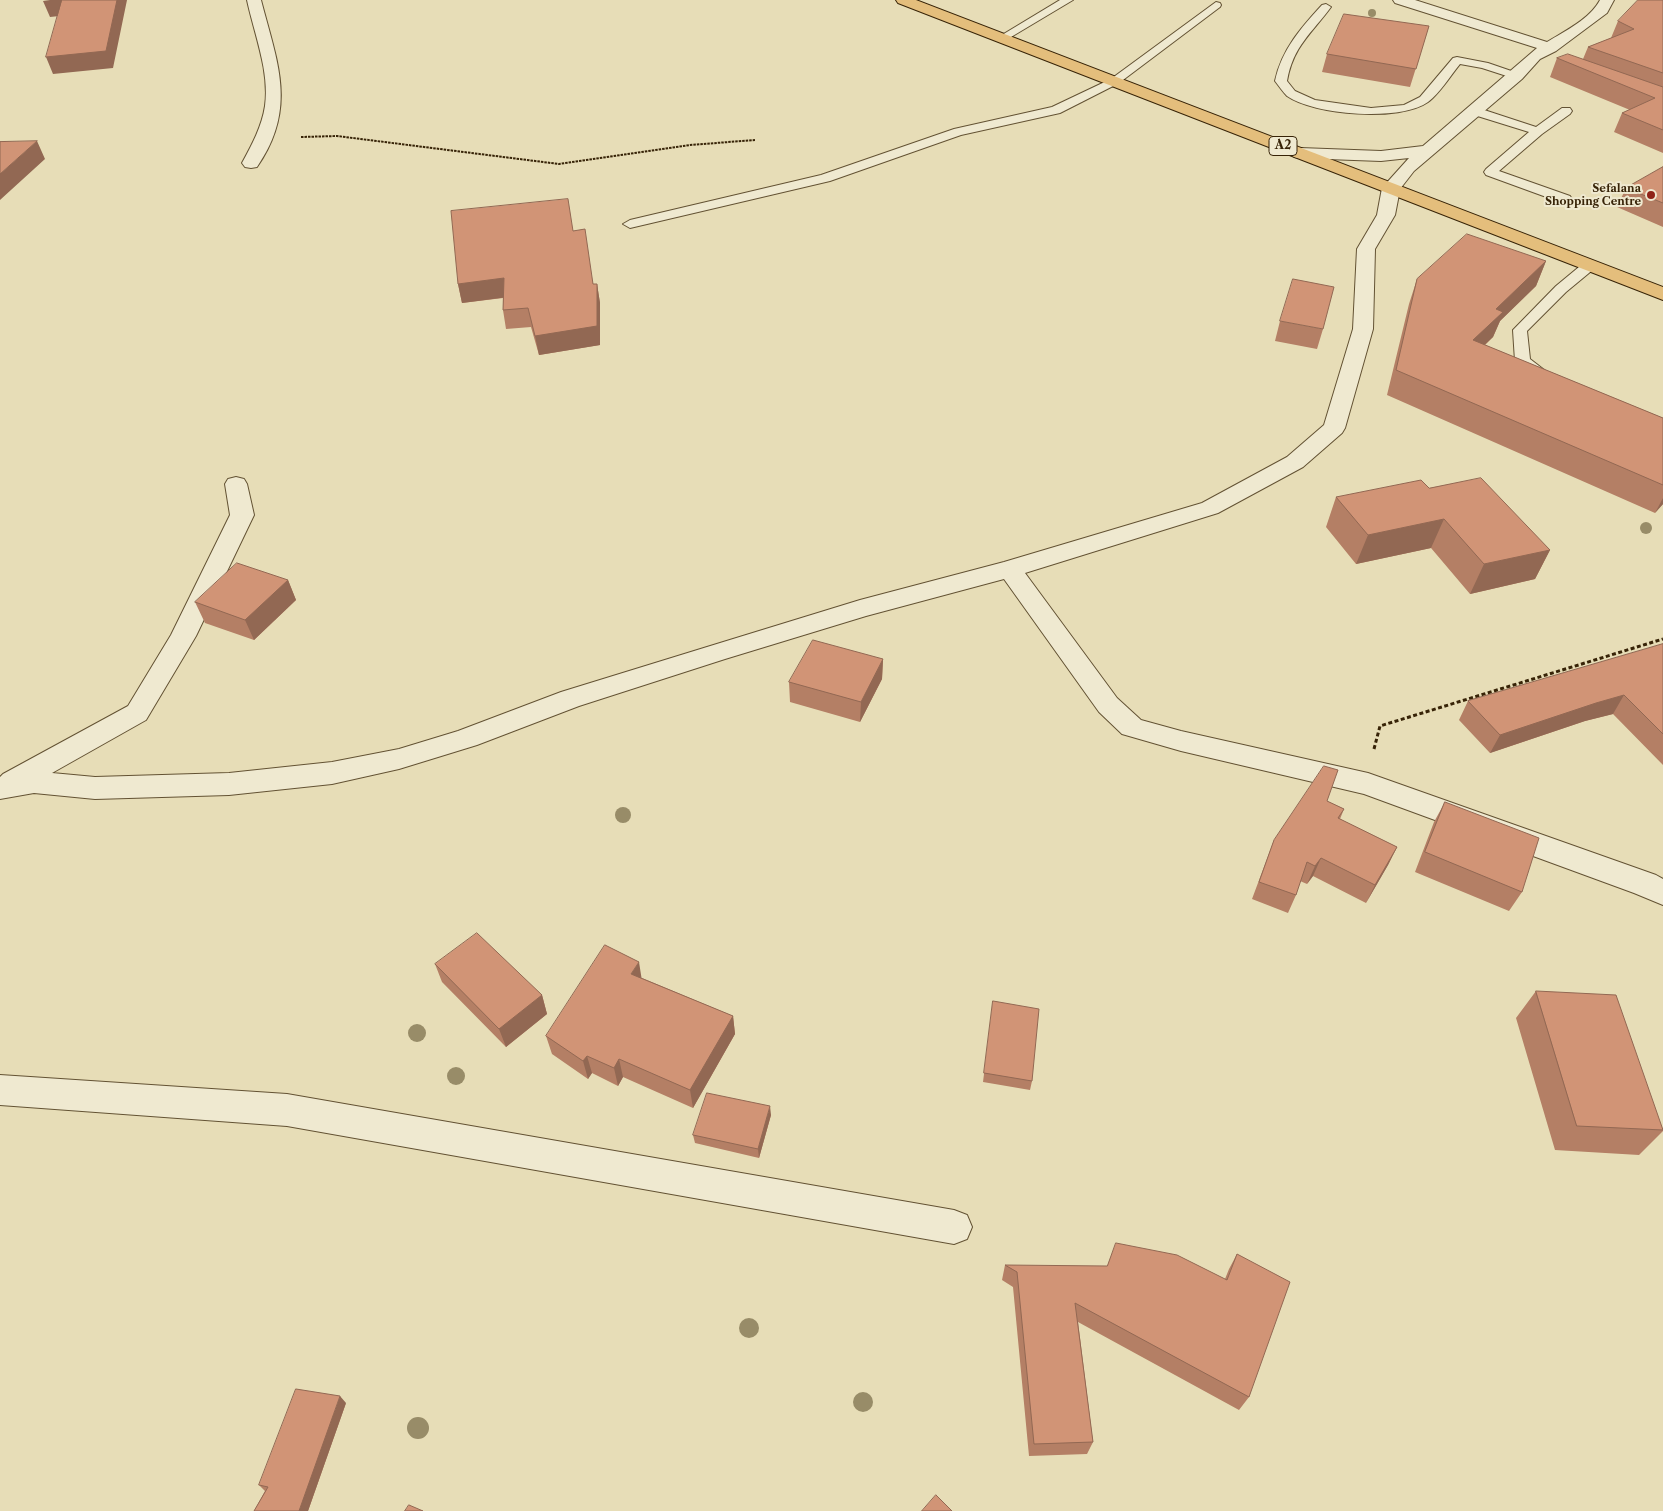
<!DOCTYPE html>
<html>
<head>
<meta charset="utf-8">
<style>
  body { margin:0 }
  canvas { display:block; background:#e7ddb7 }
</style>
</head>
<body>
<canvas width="1663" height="1511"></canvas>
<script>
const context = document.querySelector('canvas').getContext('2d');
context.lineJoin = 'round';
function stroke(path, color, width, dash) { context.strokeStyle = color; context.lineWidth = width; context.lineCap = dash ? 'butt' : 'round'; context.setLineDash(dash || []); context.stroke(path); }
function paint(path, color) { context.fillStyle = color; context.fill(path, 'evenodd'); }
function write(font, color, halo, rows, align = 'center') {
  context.font = font + ' "Libre Caslon Text",serif'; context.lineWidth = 4; context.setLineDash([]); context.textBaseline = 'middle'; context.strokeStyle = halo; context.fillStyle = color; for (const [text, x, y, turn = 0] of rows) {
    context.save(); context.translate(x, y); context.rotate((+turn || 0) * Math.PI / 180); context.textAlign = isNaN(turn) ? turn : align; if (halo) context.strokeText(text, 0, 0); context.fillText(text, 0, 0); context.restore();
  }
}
const service = new Path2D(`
  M1060 0H1073L1006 40 1002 41 997 38Z
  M1216 2 1220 3 1221 5 1220 7 1119 83 1060 113 961 135 830 181 630 228 623 224 630 220 821 175 954 129 1052 107 1111 79Z
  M1326 4 1331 7C1312 33 1293 46 1287 81L1295 91 1315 100 1371 108 1404 105 1420 97 1453 58 1457 57 1488 63 1520 74 1522 76 1516 79 1482 68 1460 64C1450 76 1440 93 1428 102 1400 122 1314 115 1287 96 1283 92 1279 86 1275 81 1282 49 1301 28 1322 5Z
  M1475 107 1536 127 1562 108H1570L1572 111 1570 114 1542 134 1499 171 1570 196 1572 199 1570 202H1560L1486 175 1484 172 1486 169 1529 132 1471 114 1469 111Z
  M1590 261 1597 265 1595 268 1566 292 1527 331 1530 359 1552 376 1549 379C1538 382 1522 370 1515 361L1513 330 1556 286 1585 262Z`);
const minor = new Path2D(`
  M247 0H261C277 62 298 108 257 167L251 168 245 167 242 163C252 145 262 126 265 106 270 72 254 33 247 0Z
  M1393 0H1415L1547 42C1565 31 1590 19 1600 0H1614L1607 13 1556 51 1540 59 1522 79 1414 171 1400 189 1395 215 1375 249 1373 329 1345 428 1342 433 1303 467 1218 513 1025 573 1117 698 1141 720 1181 731 1368 773 1656 875 1663 879V905L1634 893 1364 794 1181 751 1122 734 1099 712 1004 579 866 616 725 659 579 706 477 745 399 769 332 784 229 795 95 799 34 793 0 799V777L3 774 128 706 171 635 230 515 225 484 228 479 236 477 244 479 247 484 254 515 196 636 146 720 52 773 95 777 229 773 332 762 399 749 458 731 561 692 707 647 860 600 1004 562 1202 503 1287 457 1324 425 1353 329 1357 249 1377 215 1382 188 1409 158 1381 161 1300 158 1294 157 1291 153 1294 149 1300 148 1381 151 1423 146 1537 48 1395 3Z
  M0 1075 287 1094 954 1210 967 1215 972 1227 967 1239 954 1244 287 1126 0 1105Z`);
const primary = new Path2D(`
  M896 0H916L1663 287V300L898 3Z`);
stroke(service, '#635233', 2);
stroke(minor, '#635233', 2);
stroke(primary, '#372307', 2);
stroke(new Path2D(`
  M301 137 337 136 559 164 690 145 755 140`), '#372307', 2, [2.5, 1]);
stroke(new Path2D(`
  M1374 749 1380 726 1663 639`), '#372307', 3, [4, 2.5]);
paint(service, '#efe9d0');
paint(minor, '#efe9d0');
paint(primary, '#e4be7c');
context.fillStyle = '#988c68';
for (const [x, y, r] of [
  [1372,13,4],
  [1646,528,6],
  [623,815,8],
  [417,1033,9],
  [456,1076,9],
  [749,1328,10],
  [863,1402,10],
  [418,1428,11]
]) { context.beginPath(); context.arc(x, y, r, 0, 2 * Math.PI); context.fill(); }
paint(new Path2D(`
  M1663 0V153L1614 132 1622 113 1630 110 1550 77 1557 58 1583 59 1588 47 1611 38 1618 21Z
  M1429 26 1410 87 1322 72 1327 54Z
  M1663 167V227L1617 207 1626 188Z
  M573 231 593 284H597L600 303V345L539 355 531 327 506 329 503 310V298L462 303 458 284Z
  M1546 261 1536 286 1500 321 1493 337 1485 345 1663 418V504L1655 513 1387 395 1409 304 1417 279Z
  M1280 321 1323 329 1317 349 1275 341Z
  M1429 488 1550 550 1535 579 1470 594 1431 548 1356 564 1326 527 1336 497Z
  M288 580 296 600 254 640 205 623 195 602Z
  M1663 644V765L1613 714 1585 721 1490 753 1459 720 1468 701Z
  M883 659 882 679 860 722 790 702 789 682Z
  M1327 801 1344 809 1340 819 1397 847 1388 865 1366 903 1313 876 1307 884 1300 881 1296 895 1288 913 1252 899 1274 840Z
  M1445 802 1522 892 1509 911 1415 872 1434 822Z
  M435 964 542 995 547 1014 506 1047 442 982Z
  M642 978 733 1016 735 1034 693 1108 623 1077 618 1086 592 1073 588 1079 552 1054 546 1036Z
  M1536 991 1663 1129V1131L1639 1155 1555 1150 1516 1018Z
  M993 1001 1032 1081 1030 1090 983 1082Z
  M771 1115 759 1158 695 1143 693 1135Z
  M1237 1254 1249 1397 1239 1410 1078 1322 1093 1442 1087 1454 1029 1456 1013 1287 1002 1280 1005 1265 1225 1279 1229 1269Z
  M346 1403 308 1511H254L265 1491 259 1485Z`), '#b47f65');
paint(new Path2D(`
  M50 0H63L69 15 50 17 43 1Z
  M117 0H127L113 68 53 74 46 57Z
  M37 141 45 159 0 200V174Z
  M1546 261 1536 286 1500 321 1493 337 1463 365 1473 340 1496 309Z
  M504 278 508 297 462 303 458 284Z
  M597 284 600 303V345L539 355 535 336Z
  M1663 498V504L1655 513Z
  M1444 519 1431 548 1356 564 1368 535Z
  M1550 550 1535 579 1470 594 1484 564Z
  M288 580 296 600 254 640 245 620Z
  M883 659 882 679 860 722 861 702Z
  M1624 695 1613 714 1585 721 1490 753 1500 735 1596 703Z
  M1397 847 1388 865 1366 903 1375 885Z
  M1321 858 1313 876 1307 884 1315 866Z
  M639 962 642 981 631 974Z
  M542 995 547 1014 506 1047 499 1029Z
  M733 1016 735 1034 693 1108 690 1090Z
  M587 1056 592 1073 588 1079 583 1061Z
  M619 1059 623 1077 618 1086 614 1068Z
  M770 1106 771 1115 759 1158 758 1149Z
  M340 1396 346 1403 308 1511H299Z`), '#926853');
const building = new Path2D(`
  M62 0H117L106 51 46 57Z
  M1638 0H1663V73L1588 47 1634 29 1618 21Z
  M1344 14 1429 26 1416 69 1327 54Z
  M1568 54 1663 87V130L1622 113 1655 98 1557 58Z
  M37 141 0 174V142Z
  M1663 167V203L1626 188Z
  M568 199 573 231 585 229 593 284H597V326L535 336 528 308 503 310 504 278 458 284 451 211Z
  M1467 234 1546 261 1496 309 1503 312 1473 340 1663 418V485L1396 370 1417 279Z
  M1293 279 1334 287 1323 329 1280 321Z
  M1481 478 1550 550 1484 564 1444 519 1368 535 1336 497 1421 480 1429 488Z
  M237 563 288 580 245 620 195 602Z
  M813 640 883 659 861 702 789 682Z
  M1663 644V734L1624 695 1596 703 1500 735 1468 701Z
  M1324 766 1338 770 1327 801 1344 809 1338 818 1397 847 1375 885 1321 858 1315 866 1307 862 1296 895 1259 882 1274 840Z
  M1445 802 1539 838 1522 892 1425 852Z
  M477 933 542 995 499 1029 435 964Z
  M605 945 639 962 631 974 733 1016 690 1090 619 1059 614 1068 587 1056 583 1061 546 1036Z
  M1536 991 1616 995 1663 1130 1577 1126Z
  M993 1001 1039 1009 1032 1081 984 1073Z
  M707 1093 770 1106 758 1149 693 1135Z
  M1116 1243 1177 1255 1227 1280 1237 1254 1290 1282 1249 1397 1075 1303 1093 1442 1034 1444 1017 1272 1005 1265 1107 1266Z
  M296 1389 340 1396 299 1511H254L268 1487 259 1485Z
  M936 1495 952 1511H922Z
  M409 1505 423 1511H405Z`);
paint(building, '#d19476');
stroke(building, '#926853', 1);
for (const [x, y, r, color] of [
  [1651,195,5,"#8f2418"]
]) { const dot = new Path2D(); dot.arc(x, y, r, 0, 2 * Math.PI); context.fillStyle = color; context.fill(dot); stroke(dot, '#efe9d0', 2); }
write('bold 11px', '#372307', '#efe9d0', [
  ["Sefalana",1641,189],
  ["Shopping Centre",1641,202]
], 'right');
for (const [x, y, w] of [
  [1283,146,28]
]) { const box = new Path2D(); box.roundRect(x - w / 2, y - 9.5, w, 19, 4); context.fillStyle = '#efe9d0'; context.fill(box); stroke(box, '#372307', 1); }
write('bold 12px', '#372307', null, [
  ["A2",1283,146]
]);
</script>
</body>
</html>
